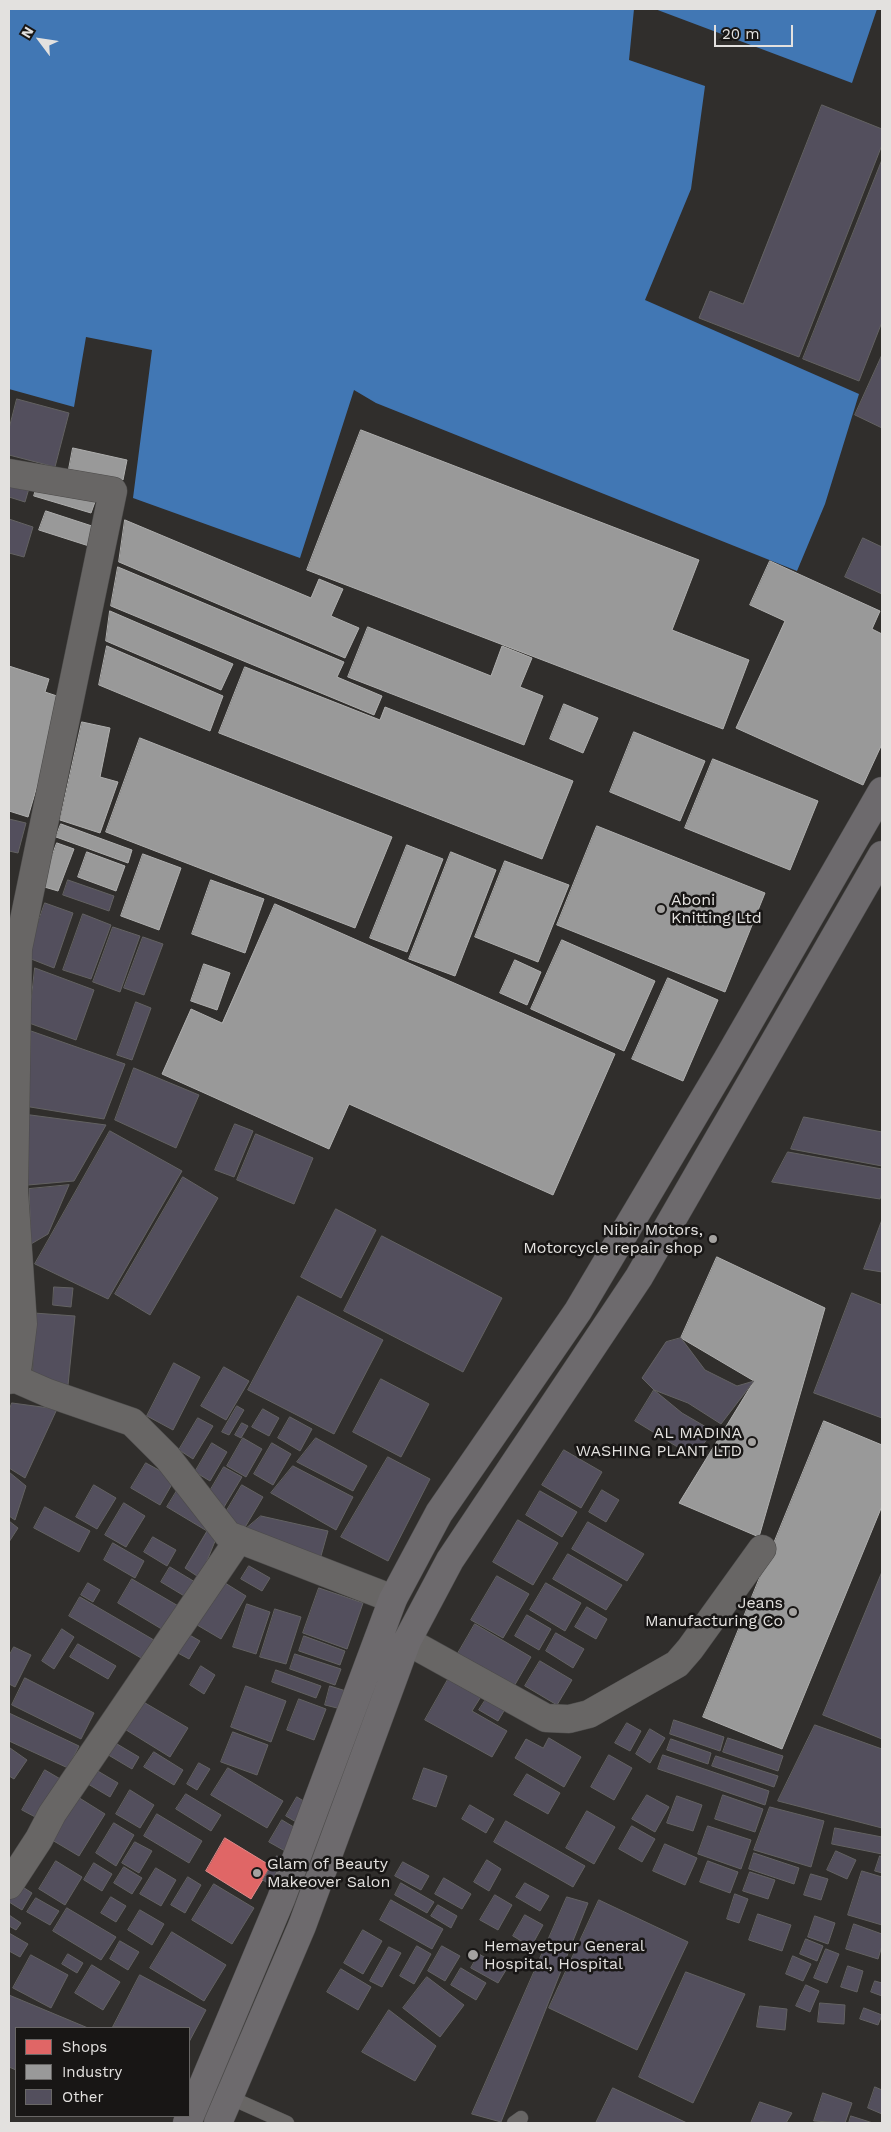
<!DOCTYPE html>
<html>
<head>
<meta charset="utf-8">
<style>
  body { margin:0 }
  #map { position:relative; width:891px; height:2132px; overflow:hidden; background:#302e2c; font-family:"Work Sans",sans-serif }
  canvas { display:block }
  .frame { position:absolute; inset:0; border:10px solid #e3e1df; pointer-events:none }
  .legend { position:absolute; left:15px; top:2027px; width:175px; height:90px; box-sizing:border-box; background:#181615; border:1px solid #696766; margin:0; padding:6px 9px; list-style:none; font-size:15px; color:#e3e1df }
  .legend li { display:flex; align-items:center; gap:10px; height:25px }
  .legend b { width:25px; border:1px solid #696766 }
  .north { position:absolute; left:15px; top:15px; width:50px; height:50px; -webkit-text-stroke:4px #181615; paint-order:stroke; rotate:301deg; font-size:14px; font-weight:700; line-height:20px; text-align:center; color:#e3e1df }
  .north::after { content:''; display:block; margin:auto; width:18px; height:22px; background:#e3e1df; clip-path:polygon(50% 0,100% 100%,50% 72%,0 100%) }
  .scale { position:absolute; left:714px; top:25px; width:79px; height:22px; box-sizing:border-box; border:2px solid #e3e1df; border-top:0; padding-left:6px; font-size:15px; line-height:18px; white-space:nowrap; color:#e3e1df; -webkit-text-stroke:4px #181615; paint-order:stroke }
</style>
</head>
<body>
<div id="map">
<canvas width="891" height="2132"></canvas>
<div class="frame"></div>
<ul class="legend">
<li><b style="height:14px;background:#e06666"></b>Shops</li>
<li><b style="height:14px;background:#999"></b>Industry</li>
<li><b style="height:14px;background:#534f5d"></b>Other</li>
</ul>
<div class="north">N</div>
<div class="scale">20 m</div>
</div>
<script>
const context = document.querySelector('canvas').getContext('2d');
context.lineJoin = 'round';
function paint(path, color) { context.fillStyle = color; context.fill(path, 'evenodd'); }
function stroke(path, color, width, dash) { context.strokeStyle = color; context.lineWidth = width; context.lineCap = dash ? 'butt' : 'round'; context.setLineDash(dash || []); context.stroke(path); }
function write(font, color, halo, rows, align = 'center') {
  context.font = font + ' "Work Sans",sans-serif'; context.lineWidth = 5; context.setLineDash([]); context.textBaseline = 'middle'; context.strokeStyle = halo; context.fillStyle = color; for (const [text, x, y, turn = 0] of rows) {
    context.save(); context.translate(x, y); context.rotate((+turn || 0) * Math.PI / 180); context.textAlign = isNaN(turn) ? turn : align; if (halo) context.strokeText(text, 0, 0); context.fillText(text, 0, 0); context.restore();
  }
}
paint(new Path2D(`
  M9 9H634L629 60 705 86 691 189 645 300 859 394 825 504 797 571 376 403 354 390 300 558 133 498 152 350 86 337 74 407 9 389Z
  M655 9H877L852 83Z`), '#4177b4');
const shops = new Path2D(`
  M225 1838 271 1866 251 1899 206 1871Z`);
paint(shops, '#e06666');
stroke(shops, '#e18b8a', 1);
const industry = new Path2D(`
  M361 430 699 560 672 630 749 660 723 729 307 570Z
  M73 448 127 460 123 480 69 469Z
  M39 480 96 499 91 513 34 496Z
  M46 511 95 527 89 546 39 530Z
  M125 520 311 598 319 579 343 589 331 616 359 628 345 658 119 562Z
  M770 561 880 611 872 629 882 634V744L863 785 736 728 785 621 750 605Z
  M118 567 344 662 337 677 382 696 374 715 111 606Z
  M110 611 233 664 221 690 106 641Z
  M368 627 491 676 502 646 532 658 520 687 543 696 524 745 348 677Z
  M107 646 223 696 210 731 99 685Z
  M9 666 49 679 45 692 63 698 28 817 9 811Z
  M245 667 380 720 385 707 573 781 542 859 219 733Z
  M564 704 598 718 583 753 550 739Z
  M82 722 110 728 100 777 118 782 100 833 60 820Z
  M634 732 705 761 680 821 610 792Z
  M140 738 392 837 355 928 106 832Z
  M713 759 818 801 790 870 685 828Z
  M61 824 132 850 128 863 56 837Z
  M597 826 765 893 725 992 557 925Z
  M57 843 74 849 58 891 41 886Z
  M407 845 443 859 407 952 370 938Z
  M87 852 125 866 116 891 78 877Z
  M451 852 496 870 455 976 409 959Z
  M143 854 181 868 159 930 121 916Z
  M505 861 569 885 538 962 475 937Z
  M211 880 264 899 245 953 192 934Z
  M275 904 615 1054 553 1195 349 1104 329 1149 162 1074 191 1009 222 1023Z
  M562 940 655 981 624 1051 531 1009Z
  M515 960 541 972 527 1005 500 993Z
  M204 964 230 973 217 1010 191 1001Z
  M668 978 718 1000 683 1081 632 1059Z
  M717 1257 825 1308 759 1537 679 1503 754 1381 681 1338Z
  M824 1421 882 1445V1506L782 1749 703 1717Z`);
paint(industry, '#999');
stroke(industry, '#afafae', 1);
const building = new Path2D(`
  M822 105 882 129V145L799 357 699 318 710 291 743 304Z
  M882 160V322L859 381 803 359Z
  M882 355V428L855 415Z
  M17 399 69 413 55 467 9 455V429Z
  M9 483 30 485 25 502 9 497Z
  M9 519 33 527 24 557 9 553Z
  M863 538 882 547V594L845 577Z
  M9 819 26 823 18 853 9 851Z
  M68 880 114 896 109 911 63 895Z
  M45 903 73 913 54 968 26 957Z
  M83 914 111 925 91 979 63 970Z
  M113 927 140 936 120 992 93 982Z
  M143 937 163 944 144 995 124 988Z
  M35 968 94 990 76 1040 29 1023Z
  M136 1002 151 1008 132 1060 117 1055Z
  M31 1031 125 1064 104 1119 24 1106Z
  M134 1068 199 1095 176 1148 115 1120Z
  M23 1114 106 1125 74 1181 28 1185Z
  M804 1117 882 1132V1166L791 1149Z
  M235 1124 253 1131 234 1177 215 1170Z
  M110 1131 182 1171 108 1299 35 1264Z
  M256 1134 313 1158 294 1204 237 1180Z
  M788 1152 882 1169V1192L880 1199 772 1182Z
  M183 1177 218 1198 150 1315 115 1294Z
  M69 1185 48 1234 31 1244 29 1189Z
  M336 1209 376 1230 341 1298 301 1277Z
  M882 1220V1272L864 1269Z
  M382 1236 502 1298 463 1372 344 1311Z
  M54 1287 73 1288 71 1307 53 1305Z
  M852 1293 882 1305V1418L814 1393Z
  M298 1296 383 1340 334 1434 248 1390Z
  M34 1313 75 1316 67 1395 33 1379Z
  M681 1338 705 1370 737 1386 754 1381 721 1424 688 1403 654 1390 642 1378 666 1342Z
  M174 1363 200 1377 173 1430 147 1416Z
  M224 1367 249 1381 226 1420 201 1406Z
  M381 1379 429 1404 401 1457 353 1432Z
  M654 1390 682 1413 713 1431 694 1457 635 1421Z
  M12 1403 57 1409 25 1478 9 1468V1411Z
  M237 1406 244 1410 229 1435 222 1432Z
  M263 1409 279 1418 269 1436 252 1427Z
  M290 1417 312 1429 300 1451 278 1438Z
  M198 1418 213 1426 193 1459 179 1450Z
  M242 1423 248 1426 241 1438 235 1435Z
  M243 1438 262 1449 246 1477 227 1466Z
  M316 1438 367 1466 353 1491 297 1462Z
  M212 1443 227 1452 210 1481 195 1472Z
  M272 1443 291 1454 273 1485 254 1474Z
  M564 1450 602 1472 581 1508 542 1485Z
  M388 1457 430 1479 388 1561 341 1537Z
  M146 1463 175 1479 160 1505 131 1488Z
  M293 1466 353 1497 336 1530 271 1493Z
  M224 1467 242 1477 224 1507 207 1496Z
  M9 1472 26 1486 15 1520 9 1516Z
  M94 1485 116 1498 97 1529 76 1517Z
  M242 1485 263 1497 244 1529 223 1517Z
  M178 1489 220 1529 200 1578 185 1568 207 1531 167 1507Z
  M602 1490 619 1500 606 1522 589 1512Z
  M540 1491 577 1512 562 1537 526 1515Z
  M124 1503 145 1516 126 1547 105 1535Z
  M45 1507 90 1531 79 1552 34 1528Z
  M261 1516 328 1531 321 1556 242 1532Z
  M518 1520 558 1543 533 1585 493 1562Z
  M9 1521 18 1528 9 1542Z
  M588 1522 644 1554 627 1581 572 1549Z
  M153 1537 176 1550 167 1566 144 1552Z
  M113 1543 144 1561 135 1578 104 1560Z
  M568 1554 622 1585 606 1610 553 1579Z
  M249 1566 270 1578 262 1591 241 1579Z
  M170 1567 200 1585 191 1600 161 1582Z
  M882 1572V1739L823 1715Z
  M497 1576 529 1594 503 1638 471 1620Z
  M217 1578 246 1596 221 1639 192 1622Z
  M132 1579 180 1607 165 1631 118 1603Z
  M88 1583 100 1590 93 1602 81 1595Z
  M546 1583 581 1603 565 1631 530 1610Z
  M319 1588 363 1603 347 1649 303 1633Z
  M80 1597 159 1643 148 1662 69 1616Z
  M247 1604 270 1612 256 1654 233 1647Z
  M587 1607 607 1619 596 1639 575 1627Z
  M275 1609 301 1617 286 1664 260 1657Z
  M527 1615 551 1629 539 1650 515 1636Z
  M475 1624 531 1657 513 1688 457 1655Z
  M62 1629 74 1637 54 1669 42 1661Z
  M186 1633 200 1641 189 1659 176 1652Z
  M556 1633 584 1649 573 1668 546 1651Z
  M304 1636 345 1651 340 1665 299 1651Z
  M78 1644 116 1666 108 1679 70 1657Z
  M14 1647 31 1655 15 1687 9 1684V1656Z
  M295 1654 341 1669 335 1685 290 1669Z
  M540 1661 572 1680 557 1705 525 1686Z
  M201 1666 215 1675 204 1694 190 1685Z
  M276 1670 321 1686 316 1698 272 1682Z
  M450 1676 482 1695 472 1711 507 1731 492 1757 425 1720Z
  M25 1678 94 1713 81 1739 12 1705Z
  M246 1686 286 1701 271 1742 231 1727Z
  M330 1686 346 1691 341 1709 325 1705Z
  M490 1693 508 1704 498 1721 479 1710Z
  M299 1699 326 1709 314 1740 287 1730Z
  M140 1700 188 1728 170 1757 123 1728Z
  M9 1713 79 1746 68 1768 9 1741Z
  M674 1720 724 1737 720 1751 670 1734Z
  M627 1723 641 1731 630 1751 615 1743Z
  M815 1725 882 1749V1828L778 1801Z
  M650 1729 665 1738 650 1763 636 1754Z
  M233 1732 268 1745 257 1775 221 1762Z
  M549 1738 581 1757 564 1787 515 1758 526 1739 543 1748Z
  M728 1738 783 1756 778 1771 723 1752Z
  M671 1739 711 1753 708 1764 667 1750Z
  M112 1741 139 1757 132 1769 105 1753Z
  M10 1748 27 1760 14 1779 9 1776Z
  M154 1752 183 1770 174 1785 144 1767Z
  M609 1755 632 1768 614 1800 591 1787Z
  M663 1755 769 1791 765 1805 658 1769Z
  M716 1756 778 1776 774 1787 712 1766Z
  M199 1763 210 1769 197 1790 187 1784Z
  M228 1768 283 1801 267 1828 211 1795Z
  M424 1768 447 1776 436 1807 413 1799Z
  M45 1770 62 1780 39 1819 22 1810Z
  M96 1770 118 1783 110 1797 88 1784Z
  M527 1774 560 1793 548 1814 514 1795Z
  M130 1790 154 1805 140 1828 116 1814Z
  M73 1794 105 1814 79 1856 47 1837Z
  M186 1794 221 1815 211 1831 176 1809Z
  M647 1795 669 1807 655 1832 632 1819Z
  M723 1795 763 1809 755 1832 715 1819Z
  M677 1796 702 1805 693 1831 667 1823Z
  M297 1797 312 1806 301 1825 286 1816Z
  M470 1805 494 1819 486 1833 462 1819Z
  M770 1807 824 1821 811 1867 754 1850Z
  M587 1811 615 1827 594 1864 566 1848Z
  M157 1814 202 1841 189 1863 144 1836Z
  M282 1820 297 1829 285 1851 269 1842Z
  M506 1821 585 1866 573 1887 494 1842Z
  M114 1823 134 1835 116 1866 96 1853Z
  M632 1826 655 1839 642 1862 619 1849Z
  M708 1826 751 1840 741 1869 698 1854Z
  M835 1828 882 1837V1854L832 1844Z
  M135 1842 152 1851 139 1873 122 1863Z
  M665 1844 697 1858 685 1885 653 1871Z
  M836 1851 856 1860 847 1879 827 1870Z
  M754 1853 799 1868 794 1884 749 1869Z
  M277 1856 291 1865 276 1889 263 1880Z
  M880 1856 882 1857V1873L875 1871Z
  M487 1860 501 1869 489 1891 474 1882Z
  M56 1861 82 1877 65 1905 39 1889Z
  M708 1861 738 1872 730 1893 700 1882Z
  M403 1862 429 1876 421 1890 395 1876Z
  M94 1863 112 1874 102 1891 84 1880Z
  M124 1867 142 1878 132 1894 114 1883Z
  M156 1868 176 1880 161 1906 140 1894Z
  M862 1871 882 1877V1925L848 1915Z
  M750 1872 775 1880 768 1899 743 1891Z
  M811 1874 828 1879 821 1900 804 1895Z
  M188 1877 201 1885 185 1913 171 1905Z
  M444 1878 471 1894 462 1909 435 1894Z
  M401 1883 434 1902 427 1913 395 1895Z
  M525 1883 549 1896 540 1911 516 1897Z
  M18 1884 32 1893 22 1910 9 1902Z
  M214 1884 254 1908 232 1944 192 1920Z
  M735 1894 748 1899 739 1923 727 1919Z
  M495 1895 512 1905 498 1930 480 1920Z
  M111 1897 126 1906 116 1922 101 1913Z
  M567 1897 588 1903 501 2122 472 2114Z
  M36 1898 59 1911 50 1925 27 1912Z
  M391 1900 443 1929 432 1949 380 1920Z
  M599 1900 688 1942 637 2050 549 2008Z
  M438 1905 457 1916 451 1928 431 1916Z
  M67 1908 116 1937 101 1960 53 1931Z
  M140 1910 164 1924 152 1945 128 1930Z
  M758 1914 791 1925 782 1951 749 1940Z
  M9 1915 21 1923 16 1930 9 1926Z
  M525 1915 543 1925 531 1947 513 1936Z
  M815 1916 835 1923 828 1944 808 1937Z
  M854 1924 882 1934V1946L878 1959 846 1949Z
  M363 1930 382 1941 363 1974 344 1963Z
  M172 1932 226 1965 204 2001 150 1968Z
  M9 1933 28 1944 20 1957 9 1951Z
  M806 1939 823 1946 817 1961 800 1954Z
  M120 1941 139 1952 128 1970 110 1959Z
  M417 1946 431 1954 414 1984 400 1976Z
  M442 1946 460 1956 445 1981 428 1971Z
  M389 1947 401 1953 382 1987 370 1981Z
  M826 1949 839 1954 827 1983 814 1978Z
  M68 1954 83 1963 77 1973 62 1964Z
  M479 1954 506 1970 498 1983 471 1968Z
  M31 1955 68 1975 51 2008 13 1988Z
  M793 1956 811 1964 803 1981 786 1974Z
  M92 1965 120 1982 103 2010 75 1993Z
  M848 1966 863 1971 857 1992 841 1987Z
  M461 1968 486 1983 476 2000 451 1985Z
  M341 1969 371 1987 358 2010 327 1992Z
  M686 1972 745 1994 693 2103 639 2077Z
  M140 1975 206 2010 189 2042V2028L113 2027Z
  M427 1977 464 2005 440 2037 403 2008Z
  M875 1981 882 1983V1996L871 1992Z
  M806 1985 819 1991 810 2012 796 2006Z
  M9 1995 88 2028H16V2070L9 2067Z
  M820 2003 845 2005 844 2024 818 2022Z
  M760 2006 787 2009 785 2030 757 2027Z
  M864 2008 882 2015 878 2025 860 2019Z
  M389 2010 436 2046 415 2081 362 2052Z
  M875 2087 882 2090V2114L868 2108Z
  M613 2088 687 2123H596Z
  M823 2093 852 2103 845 2123 814 2121Z
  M760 2102 792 2113 786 2123H751Z
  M851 2116 873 2123H849Z`);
paint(building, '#534f5d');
stroke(building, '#636262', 1);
const service = new Path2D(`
  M229 2097 287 2123
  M514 2123 521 2118`);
const minor = new Path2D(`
  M9 473 113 491 18 949 14 1191 23 1324 16 1379 9 1380
  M16 1379 48 1393 132 1422 168 1458 228 1535 393 1599
  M407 1641 546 1718 569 1719 589 1714 677 1664 690 1649 762 1549
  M9 1885 39 1839 52 1814 239 1539`);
const primary = new Path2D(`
  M187 2123 281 1899 393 1599 439 1513 578 1311 727 1060 882 791
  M218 2123 302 1926 407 1641 450 1560 639 1277 882 855`);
stroke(service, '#4c4b4a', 15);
stroke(minor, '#4c4b4a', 29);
stroke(primary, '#4c4b4a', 29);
stroke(service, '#686665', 14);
stroke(minor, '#686665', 28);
stroke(primary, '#6d6a6d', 28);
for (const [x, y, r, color] of [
  [661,909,5,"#a4a2a0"],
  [713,1239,5,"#a4a2a0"],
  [752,1442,5,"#a4a2a0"],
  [793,1612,5,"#a4a2a0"],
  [257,1873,5,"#a4a2a0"],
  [473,1955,6,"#a4a2a0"]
]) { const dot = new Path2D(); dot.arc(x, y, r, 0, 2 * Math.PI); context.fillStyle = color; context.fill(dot); stroke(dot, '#181615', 2); }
write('16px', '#e3e1df', '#181615', [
  ["Aboni",671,900],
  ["Knitting Ltd",671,918],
  ["Nibir Motors,",703,1230,"right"],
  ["Motorcycle repair shop",703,1248,"right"],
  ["AL MADINA",742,1433,"right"],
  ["WASHING PLANT LTD",742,1451,"right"],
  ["Jeans",783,1603,"right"],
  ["Manufacturing Co",783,1621,"right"],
  ["Glam of Beauty",267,1864],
  ["Makeover Salon",267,1882],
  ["Hemayetpur General",484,1946],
  ["Hospital, Hospital",484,1964]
], 'left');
</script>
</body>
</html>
